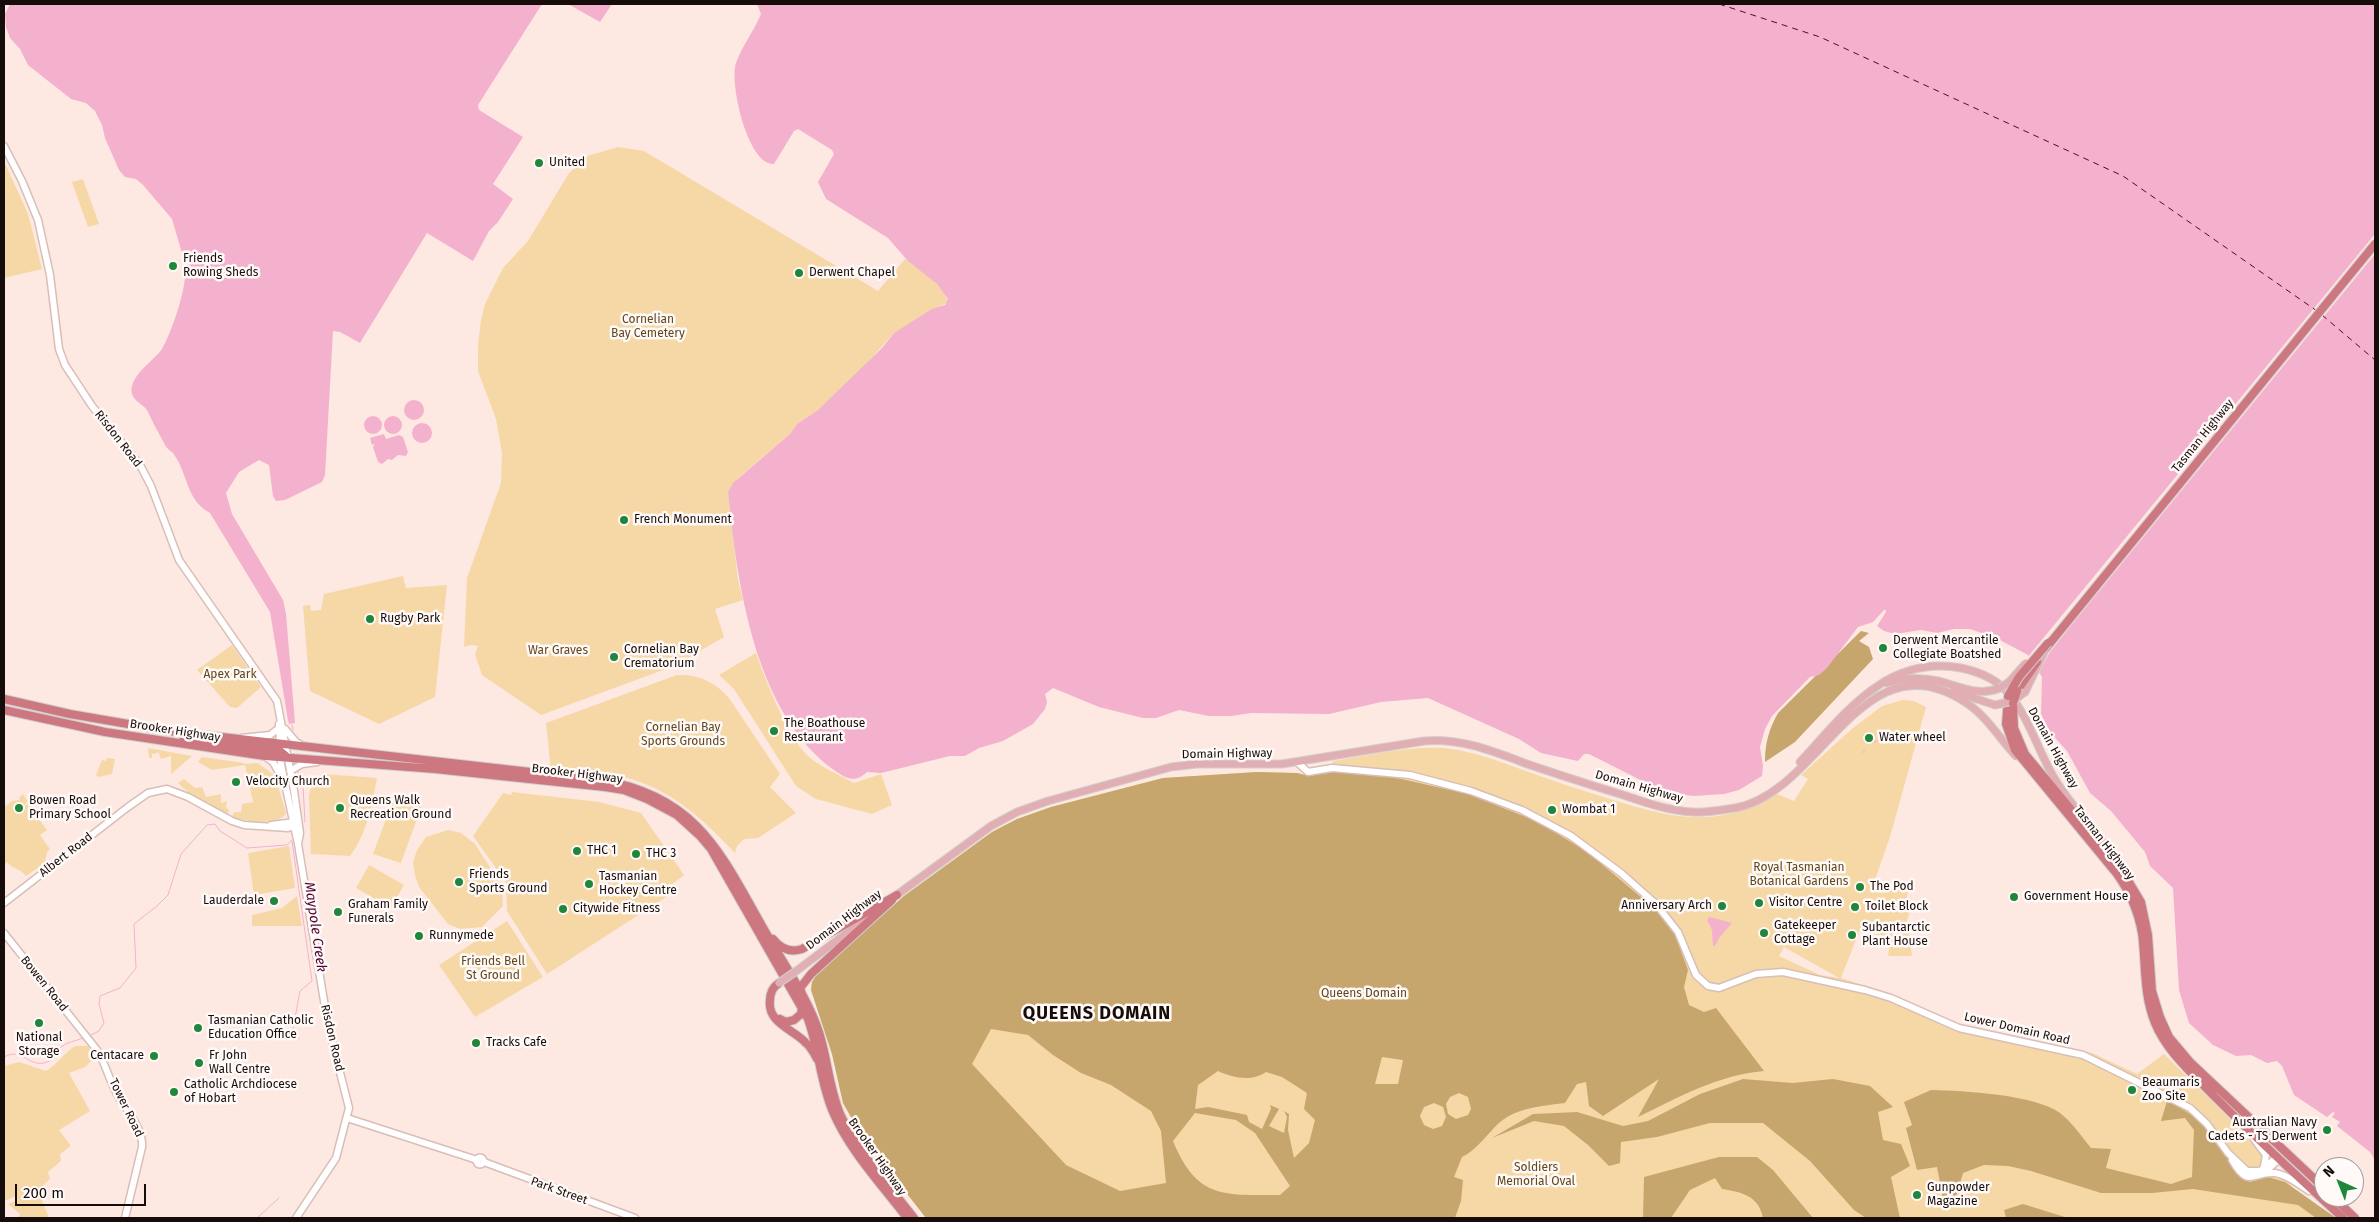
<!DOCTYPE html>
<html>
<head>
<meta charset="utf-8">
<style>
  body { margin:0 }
  #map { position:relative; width:2379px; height:1222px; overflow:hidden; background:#fee8e2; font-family:"Fira Sans",sans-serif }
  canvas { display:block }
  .frame { position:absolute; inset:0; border:5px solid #160d0a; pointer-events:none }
  .north { position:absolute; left:2314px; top:1157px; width:50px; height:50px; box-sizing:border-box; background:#fff9f8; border:1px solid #a29b99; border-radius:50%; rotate:316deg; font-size:14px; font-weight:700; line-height:20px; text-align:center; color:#160d0a }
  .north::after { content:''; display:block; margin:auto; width:18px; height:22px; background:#1f863b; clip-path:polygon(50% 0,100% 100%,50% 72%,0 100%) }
  .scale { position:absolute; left:15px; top:1184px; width:131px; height:22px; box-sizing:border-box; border:2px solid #160d0a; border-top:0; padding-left:6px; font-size:15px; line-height:18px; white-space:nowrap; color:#160d0a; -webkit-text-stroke:4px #fff9f8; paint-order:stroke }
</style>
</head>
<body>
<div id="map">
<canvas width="2379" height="1222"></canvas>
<div class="frame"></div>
<div class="north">N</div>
<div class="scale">200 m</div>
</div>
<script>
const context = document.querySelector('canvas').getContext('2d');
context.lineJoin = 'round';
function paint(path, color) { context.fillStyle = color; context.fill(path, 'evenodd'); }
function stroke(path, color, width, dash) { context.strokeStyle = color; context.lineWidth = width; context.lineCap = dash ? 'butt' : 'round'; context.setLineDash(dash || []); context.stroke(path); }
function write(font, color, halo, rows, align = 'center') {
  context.font = font + ' "Fira Sans",sans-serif'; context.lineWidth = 5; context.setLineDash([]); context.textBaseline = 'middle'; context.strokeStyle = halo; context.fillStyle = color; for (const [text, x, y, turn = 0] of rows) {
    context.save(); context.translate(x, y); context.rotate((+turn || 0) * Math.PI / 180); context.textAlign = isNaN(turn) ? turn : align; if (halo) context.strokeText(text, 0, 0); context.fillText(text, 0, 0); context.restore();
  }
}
paint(new Path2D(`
  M618 147 644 151 878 291 905 259C919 268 946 288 948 302L894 333 856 375 818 410 797 424 790 434 738 478 728 492 738 580 743 600 715 609 724 637 674 666 541 715 482 675 475 654 478 646 471 645 464 647 467 578 501 483 502 453 496 419 478 371V346L481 320 485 304 503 268 528 241 569 173 587 156Z
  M4 161 28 214 42 269 4 278Z
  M83 179 99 224 88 227 72 182Z
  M403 576 406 588 447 585 435 697 379 724 310 691 303 606 310 605 311 611 321 610 324 594Z
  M232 645 261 687 237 708 230 707 197 670Z
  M756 653C766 681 787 736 808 756 820 767 840 775 854 783L881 774 892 805 872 814 816 799 796 786 734 689 719 675Z
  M677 675C699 674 715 682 729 698L780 774 770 787 796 813 758 838 744 839 737 846 735 853C703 819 670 788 623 777 600 771 575 772 551 771L546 723Z
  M1903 700 1914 701 1926 707 1890 837 1873 885 1908 892 1906 901 1913 903 1907 920 1912 956H1888L1891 937 1873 934 1874 931 1861 927 1841 978 1897 996 1966 1027 2092 1053 2137 1074 2164 1054 2227 1116 2299 1194 2336 1218H926L861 1135 843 1103 832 1054 811 990 812 982 904 896 992 832 1017 819 1051 807 1163 778 1257 772 1297 773 1309 776 1332 764 1333 761C1373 755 1418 743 1458 750 1480 754 1501 762 1523 770 1553 781 1583 791 1613 800 1674 819 1719 829 1777 794L1794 801 1808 779 1801 775 1853 728 1882 706ZM1784 947 1839 978 1820 975 1779 956Z
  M148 748 192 756 171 774V756L161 759 158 751V753L152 754V758H149Z
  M202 757 244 763 245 764 258 763 275 776 286 813 284 816C271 826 247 821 232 817L234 812H241L242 804 253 802 245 765 212 770 198 762Z
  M107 758 115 759 112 774 98 777 96 775 102 760 106 761Z
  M323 774 377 778C372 805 367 834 350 856L311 854 309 795 314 778Z
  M184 779 195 788 202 787 206 797 221 794V803L227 801 226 808 229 810 228 814 189 793 178 783Z
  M512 792 599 802 641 813 684 875 670 886 674 892 547 974 507 911 506 882 473 836 503 793 511 795Z
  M23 794 28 802 24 805 21 802 24 806 28 804 47 830 40 835 50 849 47 852 45 863 26 876C21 869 12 869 7 862L4 865V807L12 801 20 800 19 798Z
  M395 795 422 805 401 863 373 854Z
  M448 830 461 833 475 844 502 886 503 906 482 927 460 929 448 924 419 887 415 875 413 863 417 850 426 837Z
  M289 846 295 888 254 895 248 853Z
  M369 865 404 885 391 908 356 888Z
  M297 896 302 926H252V915L282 908Z
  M507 921 543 977 475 1017 439 965Z
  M75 1046H88L95 1057 85 1067 69 1073 90 1111 59 1130 71 1146 60 1154 61 1161 48 1172 50 1179 38 1190 49 1218H18L20 1214 8 1204 18 1200 16 1196 4 1201V1066L19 1062 46 1071C58 1064 63 1054 75 1046Z`), '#f5d8a6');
paint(new Path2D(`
  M1861 631 1869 633 1859 641 1869 647 1873 659 1795 742 1765 762C1765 743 1769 729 1778 713Z
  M1257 772 1297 773 1309 776 1334 772 1397 778 1468 794 1536 821 1586 851 1654 908 1675 935 1688 970 1684 987 1689 1005 1704 1012 1716 1008 1764 1071C1718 1075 1679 1097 1638 1117L1659 1079 1603 1116 1589 1106 1586 1082 1577 1084 1565 1103C1543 1106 1517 1107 1499 1123 1487 1134 1477 1150 1462 1157L1454 1177 1463 1180 1461 1201 1455 1218H926L861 1135 843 1103 832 1054 811 990 812 982 818 972 904 896 992 832 1017 819 1051 807 1163 778ZM991 1029 1028 1035 1053 1055 1081 1073 1111 1085 1151 1111 1161 1131 1166 1183 1120 1191 1066 1165 972 1064ZM1382 1057 1403 1060 1398 1084H1375ZM1218 1071C1233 1078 1252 1082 1266 1072L1282 1077 1307 1093 1304 1109 1315 1120 1309 1143 1294 1158 1288 1130 1289 1114 1284 1111 1287 1117 1284 1133 1269 1126 1279 1109 1270 1105 1271 1109 1262 1129 1249 1122 1247 1115 1208 1107 1195 1109 1198 1085ZM1459 1093 1468 1097 1471 1109 1468 1115 1456 1119 1448 1114 1446 1104 1450 1097ZM1434 1103 1443 1107 1446 1117 1442 1126 1433 1129 1424 1125 1420 1116 1424 1107ZM1195 1113 1236 1120 1255 1133 1290 1186 1280 1195C1223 1195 1197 1199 1173 1141Z
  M1743 1079 1793 1083 1833 1079 1870 1086 1893 1107 1878 1112 1883 1140 1901 1144 1910 1166 1891 1177 1900 1218H1866L1854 1210 1810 1161 1763 1123H1710L1657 1137 1621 1142 1620 1163 1609 1166 1588 1145 1564 1126 1534 1121 1492 1138 1533 1114 1577 1112 1623 1126 1648 1121 1700 1094Z
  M1931 1090C1964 1091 2033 1094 2060 1113 2072 1122 2082 1137 2091 1148L2111 1149 2106 1168 2171 1184 2192 1177 2194 1130 2185 1118 2161 1121 2167 1101C2180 1108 2193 1114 2203 1124 2221 1142 2228 1168 2250 1182L2268 1177 2285 1182 2336 1218H2316L2298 1205 2193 1189 2152 1193H2101L2031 1171 2008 1166 1984 1165 1963 1173 1955 1200 1945 1209 1937 1167 1917 1170 1906 1128 1912 1125 1904 1102Z
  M1719 1157H1757L1773 1170 1813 1218H1763C1759 1196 1742 1192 1722 1189L1715 1178 1690 1190 1671 1218H1643L1644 1177Z
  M2023 1204 2068 1218H2006L2004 1210Z`), '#c6a66c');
paint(new Path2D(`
  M10 4H542L478 105 479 110 523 137 493 184 513 199 498 222 489 231 473 261 427 233 360 343 340 332 333 331 325 475 322 482 285 500 276 501 273 496 269 465 259 460 239 472 226 493 232 514 283 600 286 614 295 723 289 724 288 720 270 612 210 513C185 499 189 475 173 453 171 451 167 449 165 445 160 435 155 427 149 414 146 405 135 403 132 394 128 376 154 361 162 349 171 334 187 287 185 271H189L188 260H184L172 219 143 185 136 179 125 177 119 170 105 138 102 125 95 111 86 103 71 99 28 65 20 49 10 38 6 27 5 14Z
  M568 4H612L600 22Z
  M757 4H2375V1160L2370 1152 2337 1126 2340 1122 2332 1117 2335 1113 2333 1112 2327 1117 2294 1095 2282 1066 2277 1061 2267 1063 2251 1055 2236 1056 2213 1045 2189 1023 2179 990 2173 888 2150 866 2145 852 2111 811 2090 793 2067 751 2049 731 2041 714 2042 677 2028 655 1996 638 1970 629H1954L1937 633 1921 630 1895 634 1884 631 1877 626 1886 612 1885 609 1873 622 1858 627 1827 668 1819 675 1810 677 1772 716 1765 729 1760 747 1763 766 1762 776 1739 790 1724 794 1694 796 1666 793 1589 754H1584L1578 761 1541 753 1519 739 1428 698 1381 702 1329 714 1251 713 1231 716H1209L1179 710 1156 718H1143L1099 707 1053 688 1045 694 1047 702 1045 709 1033 724 1003 741 979 748 965 756H950L881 773 867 772C855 784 845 778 834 770 754 713 737 582 728 492L733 483 790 434 797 424 818 410 882 348 894 333 932 309 945 305 948 299 937 284 908 261 888 238 826 199 818 182 834 154 832 150 798 129 794 131 774 164C748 166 729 83 736 63 742 46 754 31 761 14Z
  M404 410a10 10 0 1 1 20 0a10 10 0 1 1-20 0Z
  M384 425a9 9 0 1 1 18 0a9 9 0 1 1-18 0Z
  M364 425a9 9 0 1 1 18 0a9 9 0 1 1-18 0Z
  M412 433a10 10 0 1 1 20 0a10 10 0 1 1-20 0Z
  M384 434 386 439 399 435 403 437 408 452 406 456 398 455 392 460 388 459 382 464 378 462 373 447 375 444 372 445 370 438Z
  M1710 917 1732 923 1719 938 1715 946H1713L1712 930 1707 920Z`), '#f3b1ce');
paint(new Path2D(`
  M2375 234V254L2069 628 2050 652 2038 674 2027 658Z`), '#fee8e2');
stroke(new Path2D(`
  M292 725 293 730
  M1868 741 1872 743 1877 741
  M1862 753 1865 750
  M298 772 303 786 305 822
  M292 841 312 981 300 991 293 1029 299 1039
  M89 1036 99 1031 104 1023 99 1004 100 996 120 988 136 968 134 924 157 906 168 895 181 854 207 825 215 824 220 831 247 848 287 845 292 840
  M4 1057C22 1047 27 1066 44 1063 54 1061 55 1053 61 1047 67 1042 76 1041 83 1038
  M257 1218 279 1198`), '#f3b1ce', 1);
stroke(new Path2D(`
  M1719 4 1820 37 2123 176 2317 311
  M2322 315 2375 360`), '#530733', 1, [6, 5]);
const secondary = new Path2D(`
  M4 146 22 181 38 220 50 275 59 349 65 365 92 406 140 465 151 486 179 560 277 701 294 791 300 833 298 844
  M279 724 281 765 298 844 328 1025 349 1108 336 1158 296 1218
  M285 729 296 742 303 746
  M241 738 270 735 279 728
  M266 757 273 762 282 778
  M1297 762 1308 772 1332 768 1410 775 1471 791 1522 810 1571 836 1621 873 1656 904 1678 932 1696 975 1708 986 1719 988 1756 974 1783 972 1865 990 1891 998 1959 1028 2083 1055 2190 1108 2207 1124 2228 1153 2247 1171H2260L2276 1158
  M290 771 302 764 317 762
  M271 825 295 822
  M4 903 128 807 148 793 167 789 188 797 232 821 244 825 288 828 297 825
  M4 933 97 1050C105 1063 108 1076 115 1090 123 1107 144 1128 142 1147L125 1218
  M347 1118 477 1160
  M2254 1139 2266 1155 2264 1166
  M476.5 1161a3.5 3.5 0 1 1 7 0a3.5 3.5 0 1 1-7 0Z
  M2232 1160C2249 1190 2253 1171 2275 1173 2287 1175 2299 1184 2309 1191
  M484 1162 635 1218
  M2264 1173 2278 1160`);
const primary = new Path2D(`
  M1887 683C1903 678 1921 677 1938 681 1959 686 1978 697 2000 688
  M1953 691 1995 705
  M2025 692 2048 644
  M1800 762C1844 715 1886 654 1961 668 1980 672 1997 679 2009 694 2030 719 2039 754 2056 781 2074 810 2099 834 2118 862
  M894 897 991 826 1017 812 1048 801 1171 767 1197 764H1282L1424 741C1463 738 1495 752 1530 765 1560 775 1590 785 1620 794 1644 802 1668 811 1693 812 1707 813 1721 810 1735 808 1822 793 1863 631 1968 704 1987 717 2000 739 2016 756
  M799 969 877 910`);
const highway = new Path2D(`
  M2046 648 2375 244
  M2017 691 2037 662
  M2008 698 2006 724 2015 750 2117 874C2130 892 2138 911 2142 933 2146 963 2143 994 2155 1023 2167 1052 2192 1073 2214 1096 2256 1138 2299 1178 2343 1218
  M4 699 70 714 169 731 601 780C702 797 723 859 769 938 787 969 808 999 819 1032 828 1060 829 1089 841 1116 858 1152 890 1187 914 1218
  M2013 703 2014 728 2025 754 2123 872 2141 902 2148 935 2152 991 2160 1017 2169 1037 2191 1063 2324 1188
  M4 710 105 732 265 756 435 769 605 787 624 790 647 799 677 815 700 836 711 849 808 1019C819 1049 820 1082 833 1112 849 1150 882 1185 907 1218
  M183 736 197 740 280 751 287 757
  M773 939C781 949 790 953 802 949L897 895
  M779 983C773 987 770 992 770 1000 767 1023 793 1029 806 1043 811 1047 814 1053 817 1059
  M802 994 800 988 811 974 892 900
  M780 1019 786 1022 794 1020 801 1014 802 1007
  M2333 1197 2355 1218`);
stroke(secondary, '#d9beb7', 9);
stroke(primary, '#d0cfce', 9);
stroke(highway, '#d0cfce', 10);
stroke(secondary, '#fff', 6);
stroke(primary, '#e1aeb3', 7);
stroke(highway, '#cd7880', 8);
const primaryBridge = new Path2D(`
  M2000 688 2009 682 2026 663
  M1995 705 2013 701 2025 692
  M779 983 799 969`);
const highwayBridge = new Path2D(`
  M2008 696 2019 677 2048 643
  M2013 703 2017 691`);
stroke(primaryBridge, '#d0cfce', 9, []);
stroke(highwayBridge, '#d0cfce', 10, []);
stroke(primaryBridge, '#e1aeb3', 7);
stroke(highwayBridge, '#cd7880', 8);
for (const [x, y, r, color] of [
  [539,163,5,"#1f863b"],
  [173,266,5,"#1f863b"],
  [799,273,5,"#1f863b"],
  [624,520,5,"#1f863b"],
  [370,619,5,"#1f863b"],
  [1883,648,5,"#1f863b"],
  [614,657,5,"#1f863b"],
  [774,731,5,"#1f863b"],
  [1869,738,5,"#1f863b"],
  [236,782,5,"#1f863b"],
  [19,808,5,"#1f863b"],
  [340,808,5,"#1f863b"],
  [1552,810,5,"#1f863b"],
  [577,851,5,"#1f863b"],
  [636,854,5,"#1f863b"],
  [459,882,5,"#1f863b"],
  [589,884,5,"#1f863b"],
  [1860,887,5,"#1f863b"],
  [2014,897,5,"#1f863b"],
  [274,901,5,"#1f863b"],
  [1759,903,5,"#1f863b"],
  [1722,906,5,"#1f863b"],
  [1855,907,5,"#1f863b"],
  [563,909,5,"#1f863b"],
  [338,912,5,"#1f863b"],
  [1764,933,5,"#1f863b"],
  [1852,935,5,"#1f863b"],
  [419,936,5,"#1f863b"],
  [39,1023,5,"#1f863b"],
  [198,1028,5,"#1f863b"],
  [476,1043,5,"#1f863b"],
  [154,1056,5,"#1f863b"],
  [199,1063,5,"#1f863b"],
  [2132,1090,5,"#1f863b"],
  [174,1092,5,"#1f863b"],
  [2327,1130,5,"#1f863b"],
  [1917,1195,5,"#1f863b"]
]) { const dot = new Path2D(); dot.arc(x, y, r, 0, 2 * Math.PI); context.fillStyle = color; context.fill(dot); stroke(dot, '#fff9f8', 2); }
write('12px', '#160d0a', '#fff9f8', [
  ["United",549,163],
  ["Friends",183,259],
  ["Rowing Sheds",183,273],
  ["Derwent Chapel",809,273],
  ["French Monument",634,520],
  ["Rugby Park",380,619],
  ["Derwent Mercantile",1893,641],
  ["Collegiate Boatshed",1893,655],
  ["Cornelian Bay",624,650],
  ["Crematorium",624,664],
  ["The Boathouse",784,724],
  ["Restaurant",784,738],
  ["Water wheel",1879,738],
  ["Velocity Church",246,782],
  ["Bowen Road",29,801],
  ["Primary School",29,815],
  ["Queens Walk",350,801],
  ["Recreation Ground",350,815],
  ["Wombat 1",1562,810],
  ["THC 1",587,851],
  ["THC 3",646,854],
  ["Friends",469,875],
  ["Sports Ground",469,889],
  ["Tasmanian",599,877],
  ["Hockey Centre",599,891],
  ["The Pod",1870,887],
  ["Government House",2024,897],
  ["Lauderdale",264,901,"right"],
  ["Visitor Centre",1769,903],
  ["Graham Family",348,905],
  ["Funerals",348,919],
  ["Anniversary Arch",1712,906,"right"],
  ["Toilet Block",1865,907],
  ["Citywide Fitness",573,909],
  ["Gatekeeper",1774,926],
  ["Cottage",1774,940],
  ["Subantarctic",1862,928],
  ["Plant House",1862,942],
  ["Runnymede",429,936],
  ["Tasmanian Catholic",208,1021],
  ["Education Office",208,1035],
  ["National",39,1038,"center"],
  ["Storage",39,1052,"center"],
  ["Tracks Cafe",486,1043],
  ["Centacare",144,1056,"right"],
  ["Fr John",209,1056],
  ["Wall Centre",209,1070],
  ["Beaumaris",2142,1083],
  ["Zoo Site",2142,1097],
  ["Catholic Archdiocese",184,1085],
  ["of Hobart",184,1099],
  ["Australian Navy",2317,1123,"right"],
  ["Cadets - TS Derwent",2317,1137,"right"],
  ["Gunpowder",1927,1188],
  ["Magazine",1927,1202]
], 'left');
write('12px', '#60481c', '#fff9f8', [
  ["Cornelian",648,320],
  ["Bay Cemetery",648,334],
  ["War Graves",558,651],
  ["Apex Park",230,675],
  ["Cornelian Bay",683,728],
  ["Sports Grounds",683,742],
  ["Royal Tasmanian",1799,868],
  ["Botanical Gardens",1799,882],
  ["Friends Bell",493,962],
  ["St Ground",493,976],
  ["Queens Domain",1364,994],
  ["Soldiers",1536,1168],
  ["Memorial Oval",1536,1182]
]);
write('12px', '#160d0a', '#fff9f8', [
  ["Tasman Highway",2203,436,-51],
  ["Risdon Road",118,439,52],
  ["Brooker Highway",175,731,9],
  ["Domain Highway",2053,748,61],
  ["Domain Highway",1227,754,-1],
  ["Brooker Highway",577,774,7],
  ["Domain Highway",1639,787,16],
  ["Tasman Highway",2104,843,52],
  ["Albert Road",66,855,-38],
  ["Domain Highway",844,920,-37],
  ["Bowen Road",44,984,51],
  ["Lower Domain Road",2017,1029,13],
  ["Risdon Road",332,1038,77],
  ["Tower Road",126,1108,64],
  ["Brooker Highway",877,1157,55],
  ["Park Street",559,1191,20]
]);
write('italic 14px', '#530733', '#fff9f8', [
  ["Maypole Creek",315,927,82]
]);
context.letterSpacing = '1px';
write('bold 18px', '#160d0a', '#fff9f8', [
  ["QUEENS DOMAIN",1097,1014]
]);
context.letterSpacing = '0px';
</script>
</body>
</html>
